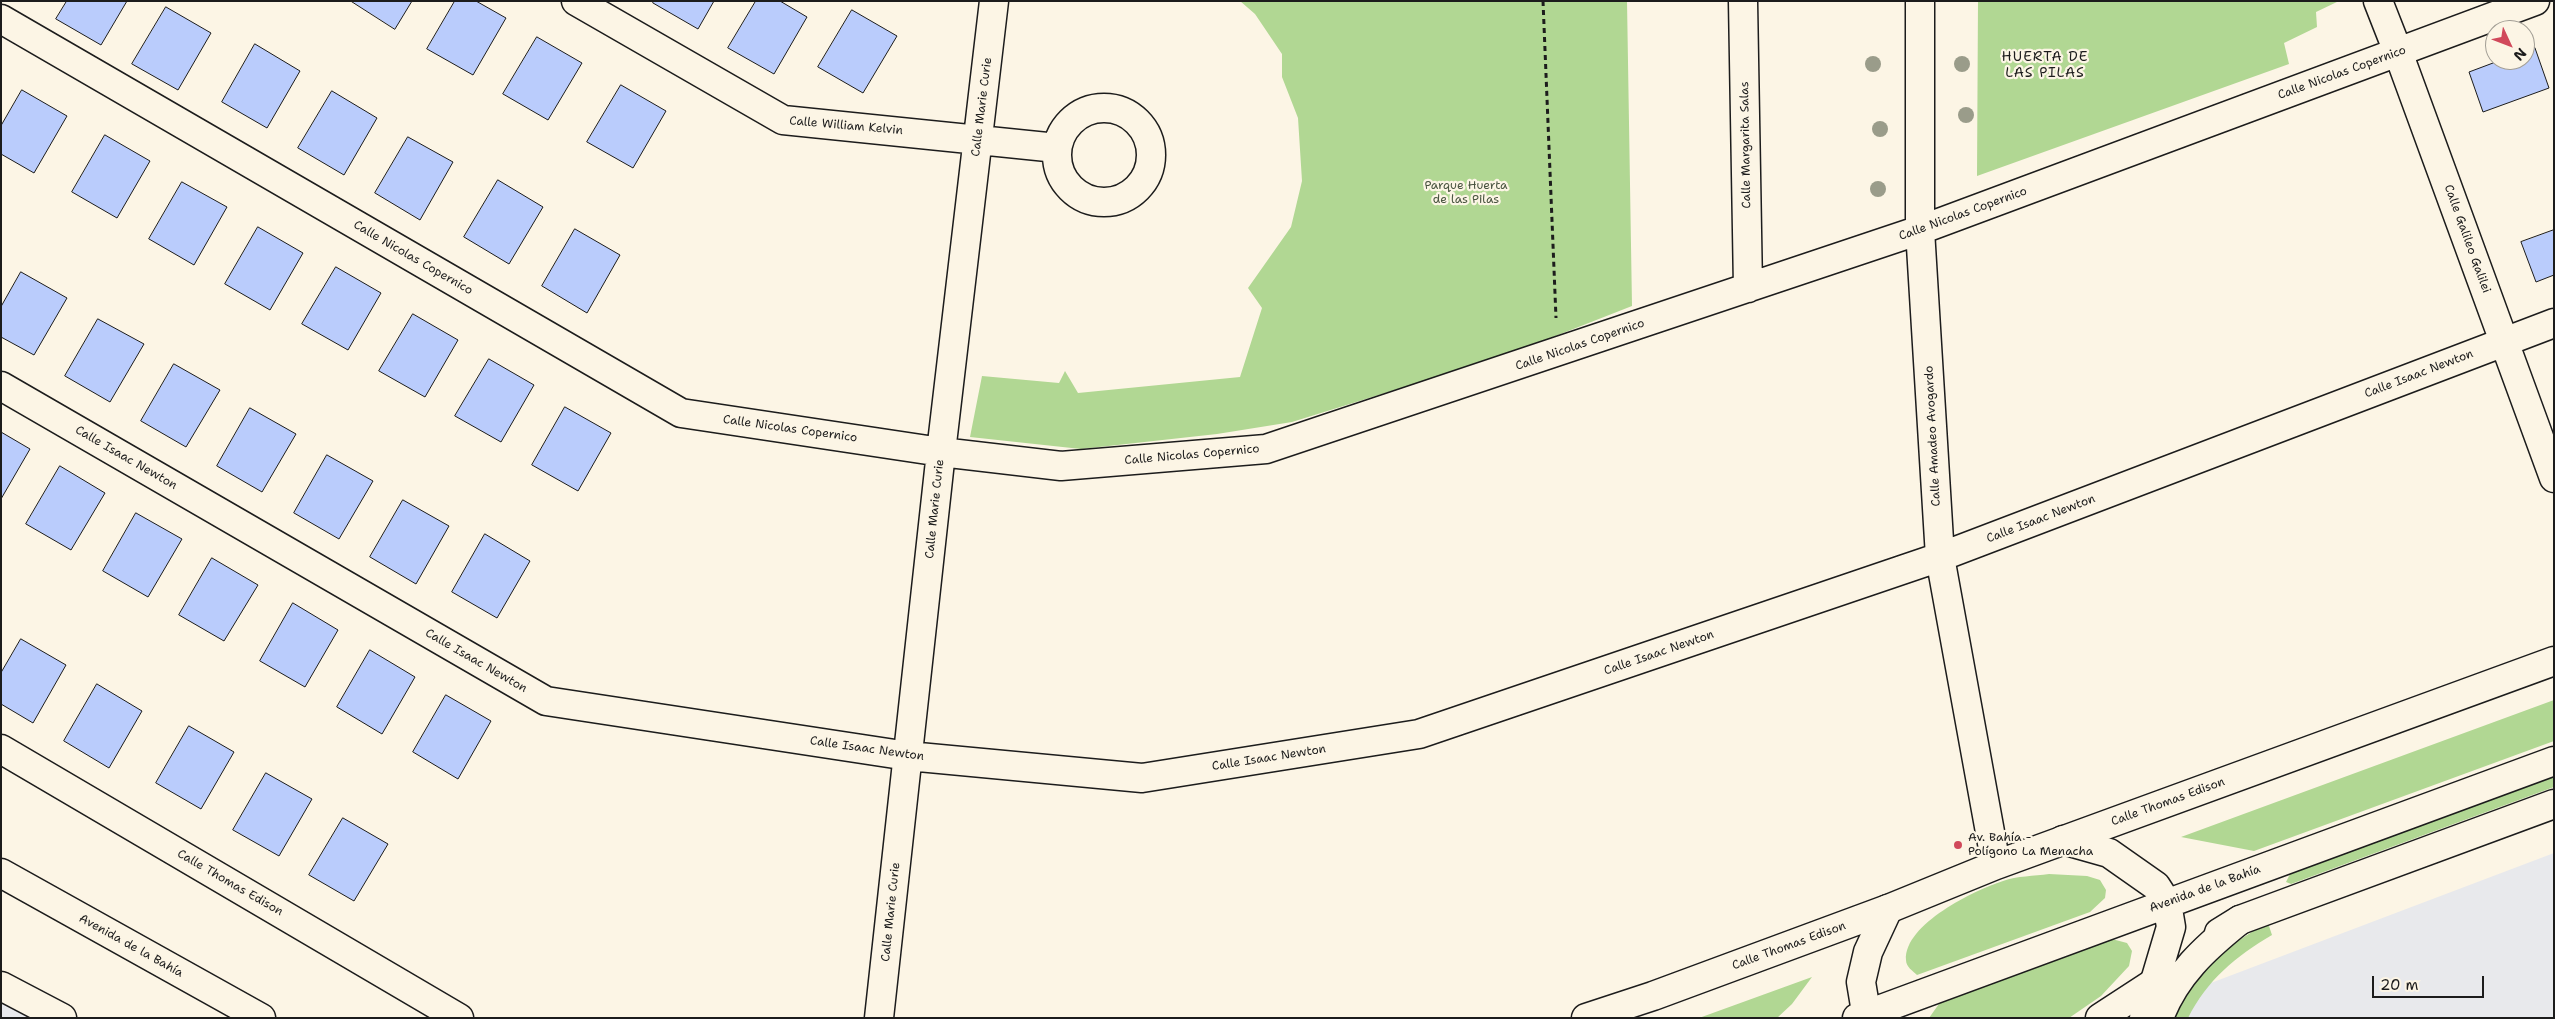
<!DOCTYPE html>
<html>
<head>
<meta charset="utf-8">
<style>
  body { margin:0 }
  #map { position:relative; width:2555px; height:1019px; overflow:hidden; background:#fcf5e5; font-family:"Shantell Sans",sans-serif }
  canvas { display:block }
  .frame { position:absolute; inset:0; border:2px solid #1c1c1c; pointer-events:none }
  .north { position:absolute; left:2485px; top:20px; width:50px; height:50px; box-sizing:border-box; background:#fcf5e5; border:1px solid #a29e95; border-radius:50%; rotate:133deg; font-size:14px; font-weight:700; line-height:20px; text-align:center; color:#1c1c1c }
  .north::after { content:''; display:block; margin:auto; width:18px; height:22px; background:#d1495b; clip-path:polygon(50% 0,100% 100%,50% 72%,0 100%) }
  .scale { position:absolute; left:2372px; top:976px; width:112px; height:22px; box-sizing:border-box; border:2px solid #1c1c1c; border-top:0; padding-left:6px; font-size:15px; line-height:18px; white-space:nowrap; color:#1c1c1c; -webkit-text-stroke:4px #fcf5e5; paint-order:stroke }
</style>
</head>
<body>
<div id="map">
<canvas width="2555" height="1019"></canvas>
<div class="frame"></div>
<div class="north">N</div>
<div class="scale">20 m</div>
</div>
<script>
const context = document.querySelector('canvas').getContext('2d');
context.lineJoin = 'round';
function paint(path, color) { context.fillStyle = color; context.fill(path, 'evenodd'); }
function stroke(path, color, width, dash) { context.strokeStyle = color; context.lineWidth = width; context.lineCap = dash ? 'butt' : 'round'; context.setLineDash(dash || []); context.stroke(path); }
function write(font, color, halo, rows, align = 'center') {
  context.font = font + ' "Shantell Sans",sans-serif'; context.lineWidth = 4.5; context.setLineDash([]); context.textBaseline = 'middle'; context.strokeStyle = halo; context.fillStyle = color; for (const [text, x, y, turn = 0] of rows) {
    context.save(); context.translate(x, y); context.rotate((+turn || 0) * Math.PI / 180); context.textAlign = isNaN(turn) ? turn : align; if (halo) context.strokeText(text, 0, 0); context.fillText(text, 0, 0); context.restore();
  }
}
paint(new Path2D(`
  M2554 853V1018H2119L2166 1000Z
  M1 991 52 1018H1Z`), '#e8e9ec');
paint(new Path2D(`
  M1240 1H1627L1632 306 1507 355 1292 422 1217 434 1081 449 970 437 982 376 1059 383 1065 371 1078 393 1240 377 1262 308 1248 288 1291 227 1302 181 1298 118 1282 77V54L1255 14Z
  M1978 1H2339L2316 12 2317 27 2284 43 2289 64 1977 176Z
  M2554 700V741L2254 851 2181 837Z
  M2554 777V787L2291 884 2286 882 2290 874Z
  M2049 874 2087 876 2100 880 2106 890 2105 898 2090 912 1917 975C1913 971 1906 967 1906 960 1904 924 1975 890 2003 881 2017 876 2034 876 2049 874Z
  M2268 923 2272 935C2236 956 2207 980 2188 1018H2173C2195 973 2224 946 2268 923Z
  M2108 938 2127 943 2132 951 2129 966 2101 996 2069 1018H1929L1941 1001Z
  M1812 977 1792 1004 1777 1018H1699Z`), '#b1d793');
const building = new Path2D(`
  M67 1H127L101 45 56 19Z
  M351 1H412L395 29Z
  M455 1H476L506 18 473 75 427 49Z
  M654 1H714L698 29 653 3Z
  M756 1H780L807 17 774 74 728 48Z
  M166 7 211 33 178 90 132 64Z
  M852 10 897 36 863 93 818 67Z
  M537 37 582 63 548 120 503 94Z
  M255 44 300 71 267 128 222 102Z
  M2535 48 2549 88 2483 112 2469 72 2501 60H2525V51Z
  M621 85 666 111 633 168 587 142Z
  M22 90 67 116 34 173 1 154V126Z
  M332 91 377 118 344 175 298 148Z
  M105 135 150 161 117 218 72 192Z
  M408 137 453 162 420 220 375 193Z
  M498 180 543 207 509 264 464 237Z
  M182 182 227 207 194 265 149 239Z
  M258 227 303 253 270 310 225 284Z
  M575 229 620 255 587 313 542 286Z
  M2554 230V275L2536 282 2521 242Z
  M336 267 381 293 348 350 302 324Z
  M21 272 67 298 34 355 1 337V307Z
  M413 314 458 340 425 397 379 371Z
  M98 319 144 344 110 402 65 376Z
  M489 359 534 385 501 442 455 416Z
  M174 364 220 390 186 447 141 421Z
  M565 407 611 433 578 491 532 465Z
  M250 408 296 434 262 492 217 466Z
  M1 432 30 449 1 499Z
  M327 455 373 481 339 539 294 513Z
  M60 466 105 493 71 550 26 524Z
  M403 500 449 526 416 584 370 557Z
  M136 513 182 539 148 597 103 571Z
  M485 534 530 561 497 618 452 592Z
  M212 558 258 585 224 641 179 615Z
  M293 603 338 630 305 687 260 661Z
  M21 639 66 665 33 723 1 704V673Z
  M370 650 415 677 382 734 337 707Z
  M97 684 142 711 109 768 64 741Z
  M446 695 491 721 458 779 413 752Z
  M189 726 234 752 201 809 156 783Z
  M266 773 312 799 279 856 233 830Z
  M343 818 388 844 354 901 309 875Z`);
paint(building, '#baccfc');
stroke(building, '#1c1c1c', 1);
const street = new Path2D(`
  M576 1 783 120 1057 148
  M1743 1 1748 288
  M1920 1V230L1940 557 1996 865
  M2378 1 2398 52 2554 478
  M1 19 681 413 941 452 1061 466 1266 449 1920 230 2535 1
  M1057 155a47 47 0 1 1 94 0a47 47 0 1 1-94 0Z
  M1 386 546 701 908 756 1142 778 1419 734 1940 557 2554 323
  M1 749 459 1018
  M2219 933 2240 920 2554 804
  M1 986 62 1018
  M879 1018 941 452 994 1
  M1586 1018 1653 996 1888 909 1996 865 2554 661
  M2100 1018 2166 975`);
const secondary = new Path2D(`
  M2063 840 2109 853 2156 886 2167 903 2171 927 2144 1018
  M1 873 261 1018
  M1857 1018 2554 761
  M1867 1018 1861 982 1868 952 1888 909
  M2159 1018C2175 975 2205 948 2240 920`);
stroke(street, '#1c1c1c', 31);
stroke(secondary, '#1c1c1c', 31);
stroke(new Path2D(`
  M1543 1 1556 318`), '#1c1c1c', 3, [5, 4]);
stroke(street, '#fcf5e5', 28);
stroke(secondary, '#fcf5e5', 28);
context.fillStyle = '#9a9c8a';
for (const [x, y] of [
  [1873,64],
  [1962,64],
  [1966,115],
  [1880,129],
  [1878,189]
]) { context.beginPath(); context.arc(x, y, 8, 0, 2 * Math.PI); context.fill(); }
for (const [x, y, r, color] of [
  [1958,845,5,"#d1495b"]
]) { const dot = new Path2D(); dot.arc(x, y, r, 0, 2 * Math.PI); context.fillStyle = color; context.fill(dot); stroke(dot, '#fcf5e5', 2); }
write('12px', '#1c1c1c', '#fcf5e5', [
  ["Calle Nicolas Copernico",2342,73,-20],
  ["Calle Marie Curie",982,107,-83],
  ["Calle William Kelvin",846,126,5],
  ["Calle Margarita Salas",1746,145,-91],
  ["Calle Nicolas Copernico",1963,214,-20],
  ["Calle Galileo Galilei",2467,239,70],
  ["Calle Nicolas Copernico",413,258,30],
  ["Calle Nicolas Copernico",1580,345,-19],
  ["Calle Isaac Newton",2419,374,-21],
  ["Calle Nicolas Copernico",790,429,8],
  ["Calle Amadeo Avogardo",1933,436,-93],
  ["Calle Nicolas Copernico",1192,455,-5],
  ["Calle Isaac Newton",126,458,30],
  ["Calle Marie Curie",935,509,-84],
  ["Calle Isaac Newton",2041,519,-21],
  ["Calle Isaac Newton",1659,653,-19],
  ["Calle Isaac Newton",476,661,30],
  ["Calle Isaac Newton",867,749,8],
  ["Calle Isaac Newton",1269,758,-9],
  ["Calle Thomas Edison",2168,802,-20],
  ["Calle Thomas Edison",230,883,30],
  ["Avenida de la Bahía",2205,889,-20],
  ["Calle Marie Curie",891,912,-84],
  ["Avenida de la Bahía",131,946,29],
  ["Calle Thomas Edison",1789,946,-20]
]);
write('12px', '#495440', '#fcf5e5', [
  ["Parque Huerta",1466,186],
  ["de las Pilas",1466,200]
]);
write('12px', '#1c1c1c', '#fcf5e5', [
  ["Av. Bahía -",1968,838],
  ["Polígono La Menacha",1968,852]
], 'left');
context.letterSpacing = '1px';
write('14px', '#1c1c1c', '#fcf5e5', [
  ["HUERTA DE",2045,57],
  ["LAS PILAS",2045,73]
]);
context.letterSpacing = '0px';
</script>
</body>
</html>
